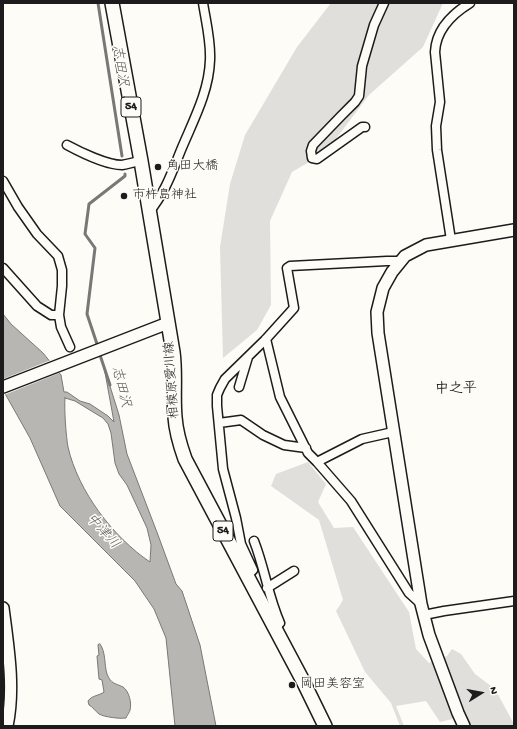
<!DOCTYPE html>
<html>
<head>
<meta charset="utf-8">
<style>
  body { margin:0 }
  #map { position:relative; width:517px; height:729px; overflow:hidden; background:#fdfcf7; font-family:"Gochi Hand",sans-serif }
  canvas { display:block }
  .frame { position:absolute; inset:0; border:4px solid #1c1c1c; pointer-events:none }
  .north { position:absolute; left:461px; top:673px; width:40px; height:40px; -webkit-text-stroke:3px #fdfcf7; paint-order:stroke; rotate:79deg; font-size:11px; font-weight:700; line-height:16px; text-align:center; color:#1c1c1c }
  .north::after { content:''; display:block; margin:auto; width:14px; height:18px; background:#1c1c1c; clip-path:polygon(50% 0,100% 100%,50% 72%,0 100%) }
</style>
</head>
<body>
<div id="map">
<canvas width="517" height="729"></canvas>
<div class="frame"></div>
<div class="north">N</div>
</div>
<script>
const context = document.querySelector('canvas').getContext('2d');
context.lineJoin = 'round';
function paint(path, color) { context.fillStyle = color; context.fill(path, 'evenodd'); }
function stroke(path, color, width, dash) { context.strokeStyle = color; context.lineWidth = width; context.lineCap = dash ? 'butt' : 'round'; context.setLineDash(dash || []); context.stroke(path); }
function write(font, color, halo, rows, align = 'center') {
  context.font = font + ' "Gochi Hand","Klee One",sans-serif'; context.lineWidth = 3; context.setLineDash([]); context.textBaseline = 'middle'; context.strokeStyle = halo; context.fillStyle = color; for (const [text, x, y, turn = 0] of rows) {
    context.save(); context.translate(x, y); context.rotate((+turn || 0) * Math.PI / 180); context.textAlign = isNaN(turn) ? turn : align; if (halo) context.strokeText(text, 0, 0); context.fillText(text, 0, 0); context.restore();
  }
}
paint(new Path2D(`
  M331 3H443L423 47 369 95 326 152 292 172 270 221 271 305 257 330 223 358 220 247 230 184 245 135 297 47Z
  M308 462 326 484 318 502 334 528 353 527 409 612 416 649 429 663 447 656 452 649 461 654 475 674 495 689 514 724V726H471L465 716 440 722 426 701 396 706 404 726H400L391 703 365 672 336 611 343 600 319 520 271 486 276 474Z`), '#e0dfdb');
const water = new Path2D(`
  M3 314 11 324 43 353 61 375 64 392H67L80 401 90 404 108 416 114 422 104 367 119 415 127 454 158 535 176 584 182 591 200 645 216 726H175L166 638 154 609 135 581 60 506 30 438 3 390ZM65 398 75 401 93 412 103 418 108 424 111 433 115 463 119 474 127 485 147 528 151 545 150 562C113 537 78 491 68 447 66 436 64 408 65 398Z
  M100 644C106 652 104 664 107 674 111 684 115 683 123 687 129 691 132 703 130 710 130 712 127 715 126 718 120 719 104 717 99 714 95 711 93 707 89 705L88 701C92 695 99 696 104 692L102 680 99 679 97 656 99 655 98 645Z`);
paint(water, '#b7b6b2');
stroke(water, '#797876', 1);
paint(new Path2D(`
  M51 360 62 372 4 395 3 379Z`), '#fdfcf7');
stroke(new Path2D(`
  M98 3 122 156
  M98 347 87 314 95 248 85 234 89 204 125 176V174
  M99 352 110 385`), '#797876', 3);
const minor = new Path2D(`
  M365 127H362L317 159 312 158 311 151 313 145 341 116 355 102 359 96 362 66 374 25 384 3
  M67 145C80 152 107 165 122 165 128 164 134 162 141 161
  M3 181 18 207 37 234 58 256 62 270V286L59 315 61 327 70 347
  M149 212C165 193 172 172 181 150 193 121 209 92 210 60 211 41 206 22 203 3
  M451 240 437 150 436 126 440 102 435 52C436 29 452 14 470 3
  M3 268 37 306 51 315H59
  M266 339 280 397 308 453 317 462 362 439 393 432
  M239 387 248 357
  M219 423 241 420 263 435 284 445 306 448
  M317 462 351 501 409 593 421 604
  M254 541C265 569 268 596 280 623L275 628
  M247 576 253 570 241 544 236 518 223 469 217 406V395L220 388 225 379 266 339 294 308 287 268 290 266 387 261H401
  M267 588 294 571
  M424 615 444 611 514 601`);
const tertiary = new Path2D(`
  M3 387 168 323
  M3 608C8 647 15 688 7 726
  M464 726 458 713 429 635 421 604 378 333 377 312 383 288 392 272 405 256 426 245 514 230`);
const primary = new Path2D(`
  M112 3 141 161 173 352C176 374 173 395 175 417 176 432 180 445 185 459L303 681 325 726`);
stroke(minor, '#1c1c1c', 11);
stroke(tertiary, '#1c1c1c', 14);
stroke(primary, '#1c1c1c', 16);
stroke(minor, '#fdfcf7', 8);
stroke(tertiary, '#fdfcf7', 11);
stroke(primary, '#fdfcf7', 13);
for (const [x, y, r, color] of [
  [158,167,4,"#1c1c1c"],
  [124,196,4,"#1c1c1c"],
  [292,685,4,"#1c1c1c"]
]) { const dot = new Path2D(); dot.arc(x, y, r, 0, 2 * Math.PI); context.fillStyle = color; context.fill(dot); stroke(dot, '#fdfcf7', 1.5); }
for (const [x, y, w] of [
  [131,107,20],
  [223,531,20]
]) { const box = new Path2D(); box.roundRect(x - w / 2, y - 10, w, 20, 3); context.fillStyle = '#fdfcf7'; context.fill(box); stroke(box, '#1c1c1c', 1); }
write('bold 12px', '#1c1c1c', null, [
  ["54",131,107],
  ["54",223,531]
]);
write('13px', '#1c1c1c', '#fdfcf7', [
  ["角田大橋",166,167],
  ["市杵島神社",132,196],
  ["岡田美容室",300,685]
], 'left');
write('13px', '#1c1c1c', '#fdfcf7', [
  ["相模原愛川線",173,380,-94]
]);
write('italic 14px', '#5a5a58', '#fdfcf7', [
  ["志田沢",119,66,81],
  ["志田沢",120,387,76],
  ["中津川",102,532,48]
]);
write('bold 14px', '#1c1c1c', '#fdfcf7', [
  ["中之平",456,390]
]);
</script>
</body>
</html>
